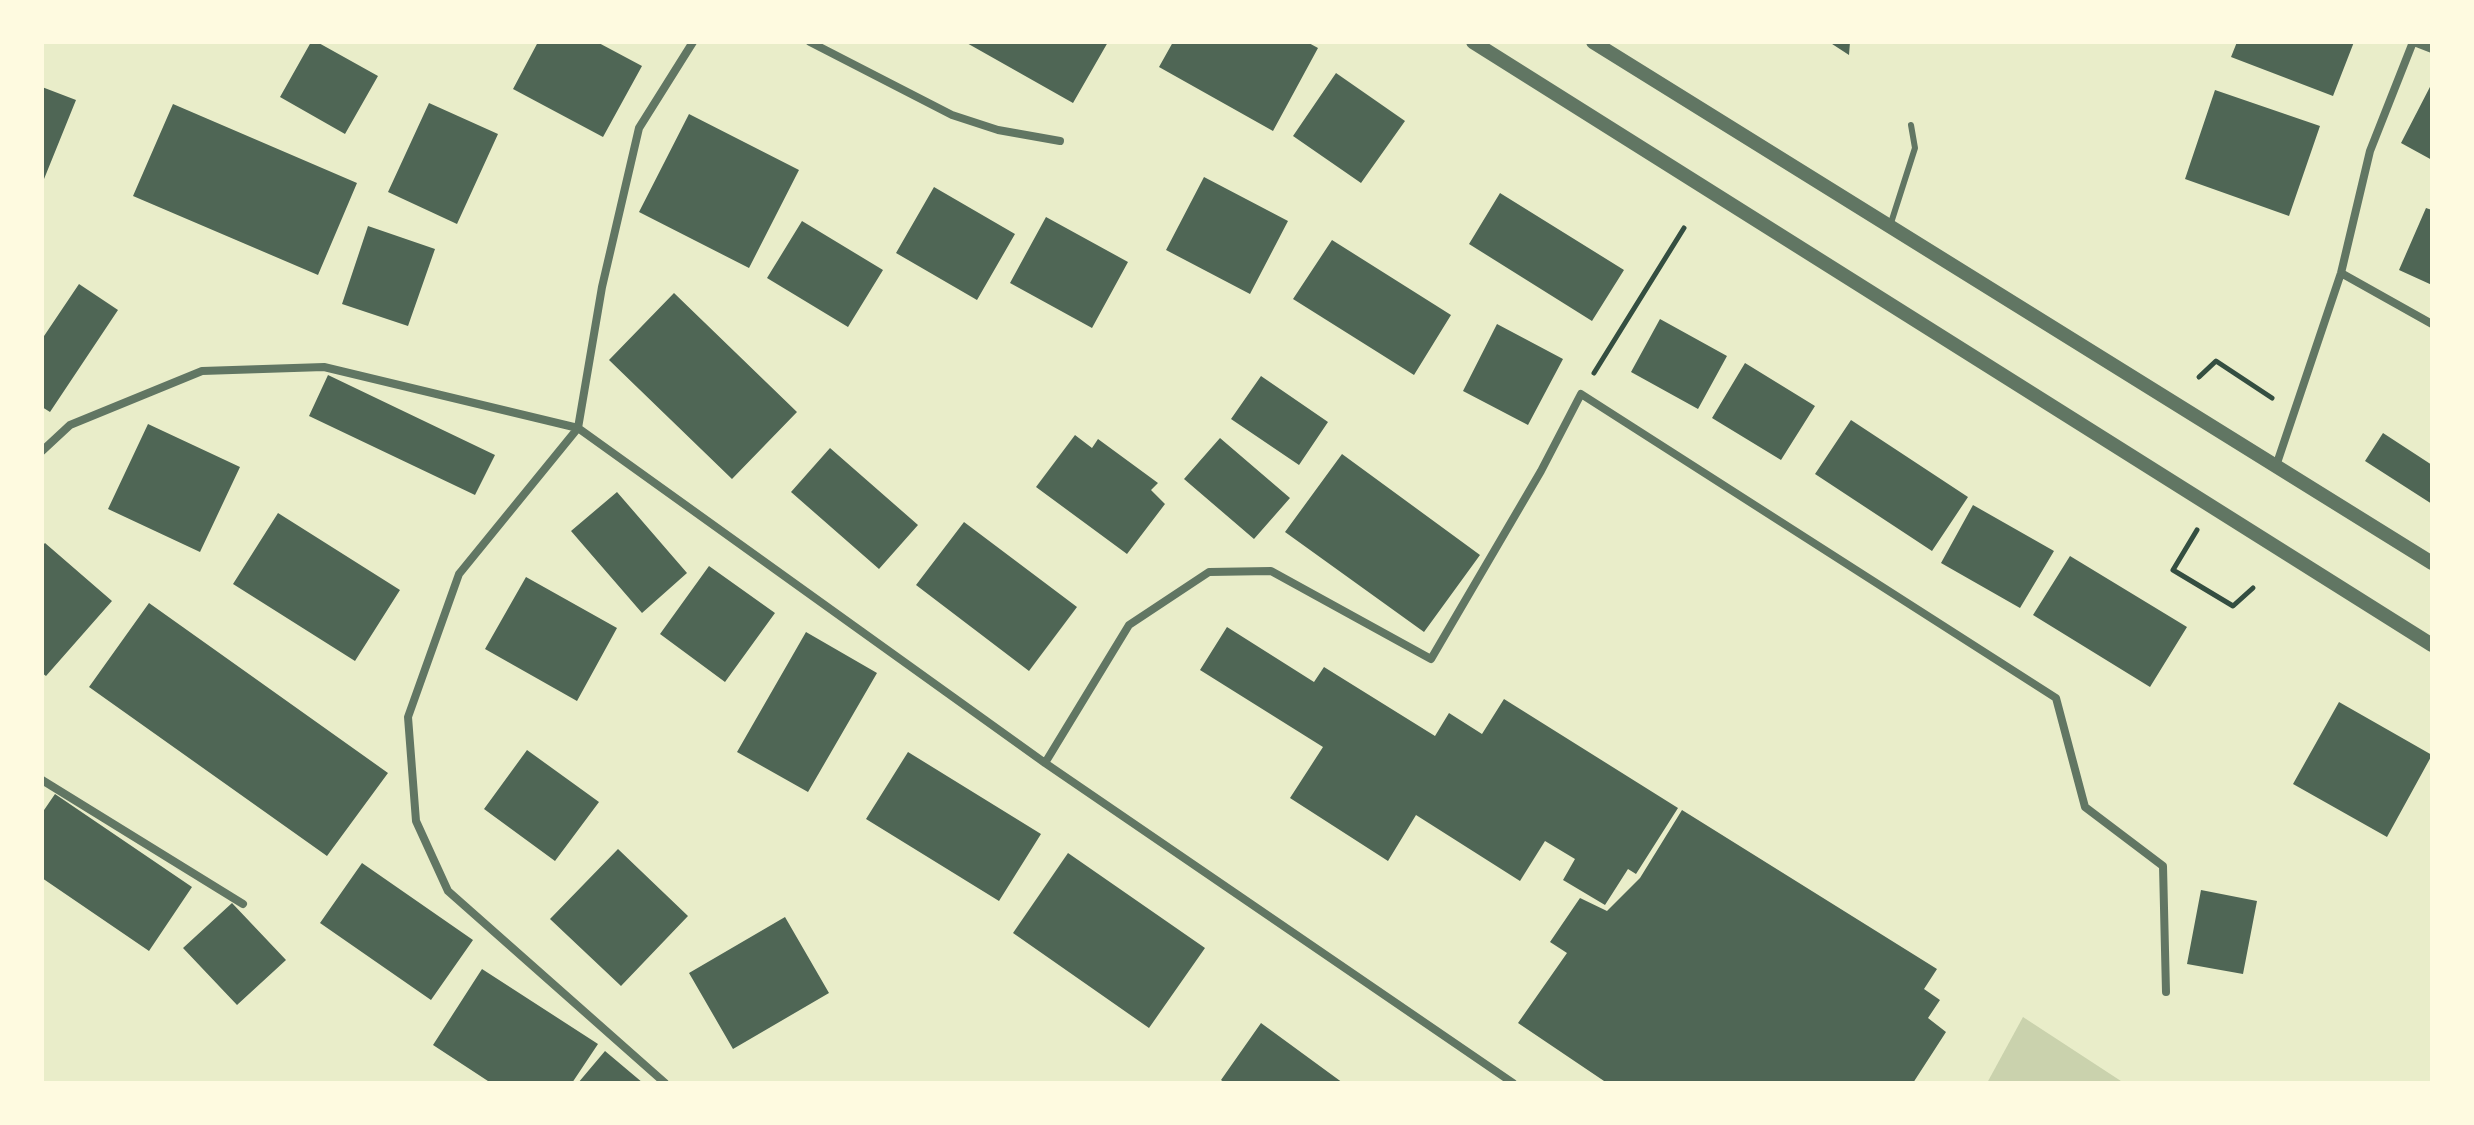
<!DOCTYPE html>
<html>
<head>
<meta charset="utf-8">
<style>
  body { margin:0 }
  #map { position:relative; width:2474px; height:1125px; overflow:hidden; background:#e9edc9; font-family:Barlow,sans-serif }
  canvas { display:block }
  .frame { position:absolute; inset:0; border:44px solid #fefae0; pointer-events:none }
</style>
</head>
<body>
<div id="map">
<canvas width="2474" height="1125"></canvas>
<div class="frame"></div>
</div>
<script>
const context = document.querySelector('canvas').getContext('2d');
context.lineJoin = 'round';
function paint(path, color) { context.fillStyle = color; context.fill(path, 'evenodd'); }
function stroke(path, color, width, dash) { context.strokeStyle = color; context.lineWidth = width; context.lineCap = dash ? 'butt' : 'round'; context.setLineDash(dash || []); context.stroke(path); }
paint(new Path2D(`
  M2023 1017 2124 1083H1987Z`), '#cad2ad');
paint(new Path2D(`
  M311 42H317L378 76 345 134 280 97Z
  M538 42H597L642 66 603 137 513 89Z
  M965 42H1108L1073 103Z
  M1173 42H1307L1318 48 1273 131 1159 67Z
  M1829 42H1850L1849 55Z
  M2237 42H2354L2333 96 2231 57Z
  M1336 73 1405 121 1361 183 1293 136Z
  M2432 83V160L2401 143Z
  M42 87 76 100 42 184Z
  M2215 90 2320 126 2289 216 2185 179Z
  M429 103 498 134 457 224 388 192Z
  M173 104 357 183 318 275 133 196Z
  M689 114 799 170 749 268 639 212Z
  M1204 177 1288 221 1250 294 1166 250Z
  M934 187 1015 234 977 300 896 253Z
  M1500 193 1624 270 1592 321 1469 244Z
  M2426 208 2432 210V285L2399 270Z
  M1046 217 1128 262 1092 328 1010 283Z
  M802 221 883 270 848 327 767 278Z
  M368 226 435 249 408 326 342 304Z
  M1332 240 1451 315 1414 375 1293 299Z
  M79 284 118 310 50 412 42 407V339Z
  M674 293 797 412 732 479 609 360Z
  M1660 319 1727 356 1698 409 1631 372Z
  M1497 324 1563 359 1528 425 1463 391Z
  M1745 363 1815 406 1781 460 1712 418Z
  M328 375 495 455 475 495 309 416Z
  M1261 376 1328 422 1299 465 1231 419Z
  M1851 420 1968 497 1932 551 1815 474Z
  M148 424 240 467 200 552 108 509Z
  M2383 433 2432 465V504L2365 461Z
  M1075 435 1092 448 1098 439 1158 483 1151 490 1165 504 1127 554 1036 487Z
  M1220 438 1290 498 1254 539 1184 479Z
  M830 448 918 525 879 569 791 492Z
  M1342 454 1480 555 1424 632 1285 532Z
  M617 492 687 573 642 613 571 531Z
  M1973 505 2054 551 2020 608 1941 563Z
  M278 513 400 590 355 661 233 584Z
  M964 522 1077 607 1029 671 916 585Z
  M45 543 112 601 46 676 42 673V546Z
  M2070 556 2187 627 2150 687 2033 615Z
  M709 566 775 613 725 682 660 634Z
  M526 577 617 628 577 701 485 649Z
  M149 603 388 773 327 856 89 687Z
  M1227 627 1314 682 1324 667 1435 736 1449 713 1482 734 1504 699 1678 808 1636 874 1628 869 1605 905 1563 880 1575 859 1545 841 1520 881 1416 815 1388 861 1290 798 1323 747 1200 670Z
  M806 632 877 673 808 792 737 752Z
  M2339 702 2432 755 2387 837 2293 784Z
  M527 750 599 802 555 861 484 809Z
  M908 752 1041 834 999 901 866 819Z
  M55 794 192 887 149 951 42 878V813Z
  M1682 810 1937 969 1924 989 1940 1000 1928 1018 1946 1032 1913 1083H1607L1518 1023 1567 953 1550 942 1580 898 1607 911 1640 878Z
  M618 849 688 916 621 986 550 919Z
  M1068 853 1205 948 1149 1028 1013 933Z
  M362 863 473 940 431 1000 320 923Z
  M2201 890 2257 901 2243 974 2187 964Z
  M232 903 286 960 237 1005 183 948Z
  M785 917 829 993 733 1049 689 973Z
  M482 969 598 1044 572 1083H491L433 1045Z
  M1261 1023 1343 1083H1225L1221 1080Z
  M605 1051 643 1083H578Z`), '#4f6655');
stroke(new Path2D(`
  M1594 373 1684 228
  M2199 377 2216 361 2272 398
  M2197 530 2173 570 2233 606 2253 588`), '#344e41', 5);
stroke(new Path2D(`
  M1890 226 1915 148 1911 125`), '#617663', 6);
stroke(new Path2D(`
  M810 42 952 115 998 130 1060 141
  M2414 42 2432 49
  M2341 273 2432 324
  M42 451 70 425 202 371 324 367 578 428 1045 763 1513 1083
  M2276 466 2341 273 2370 151 2413 42
  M1045 763 1129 625 1209 572 1271 571 1431 659 1541 471 1581 394 2056 698 2085 807 2163 866 2166 992
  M42 780 243 904
  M665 1083 448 891 416 821 408 717 459 574 578 428 602 287 639 128 693 42`), '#617663', 8);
stroke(new Path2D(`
  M1473 42 2432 645
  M1593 42 2432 563`), '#617663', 14);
</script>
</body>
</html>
